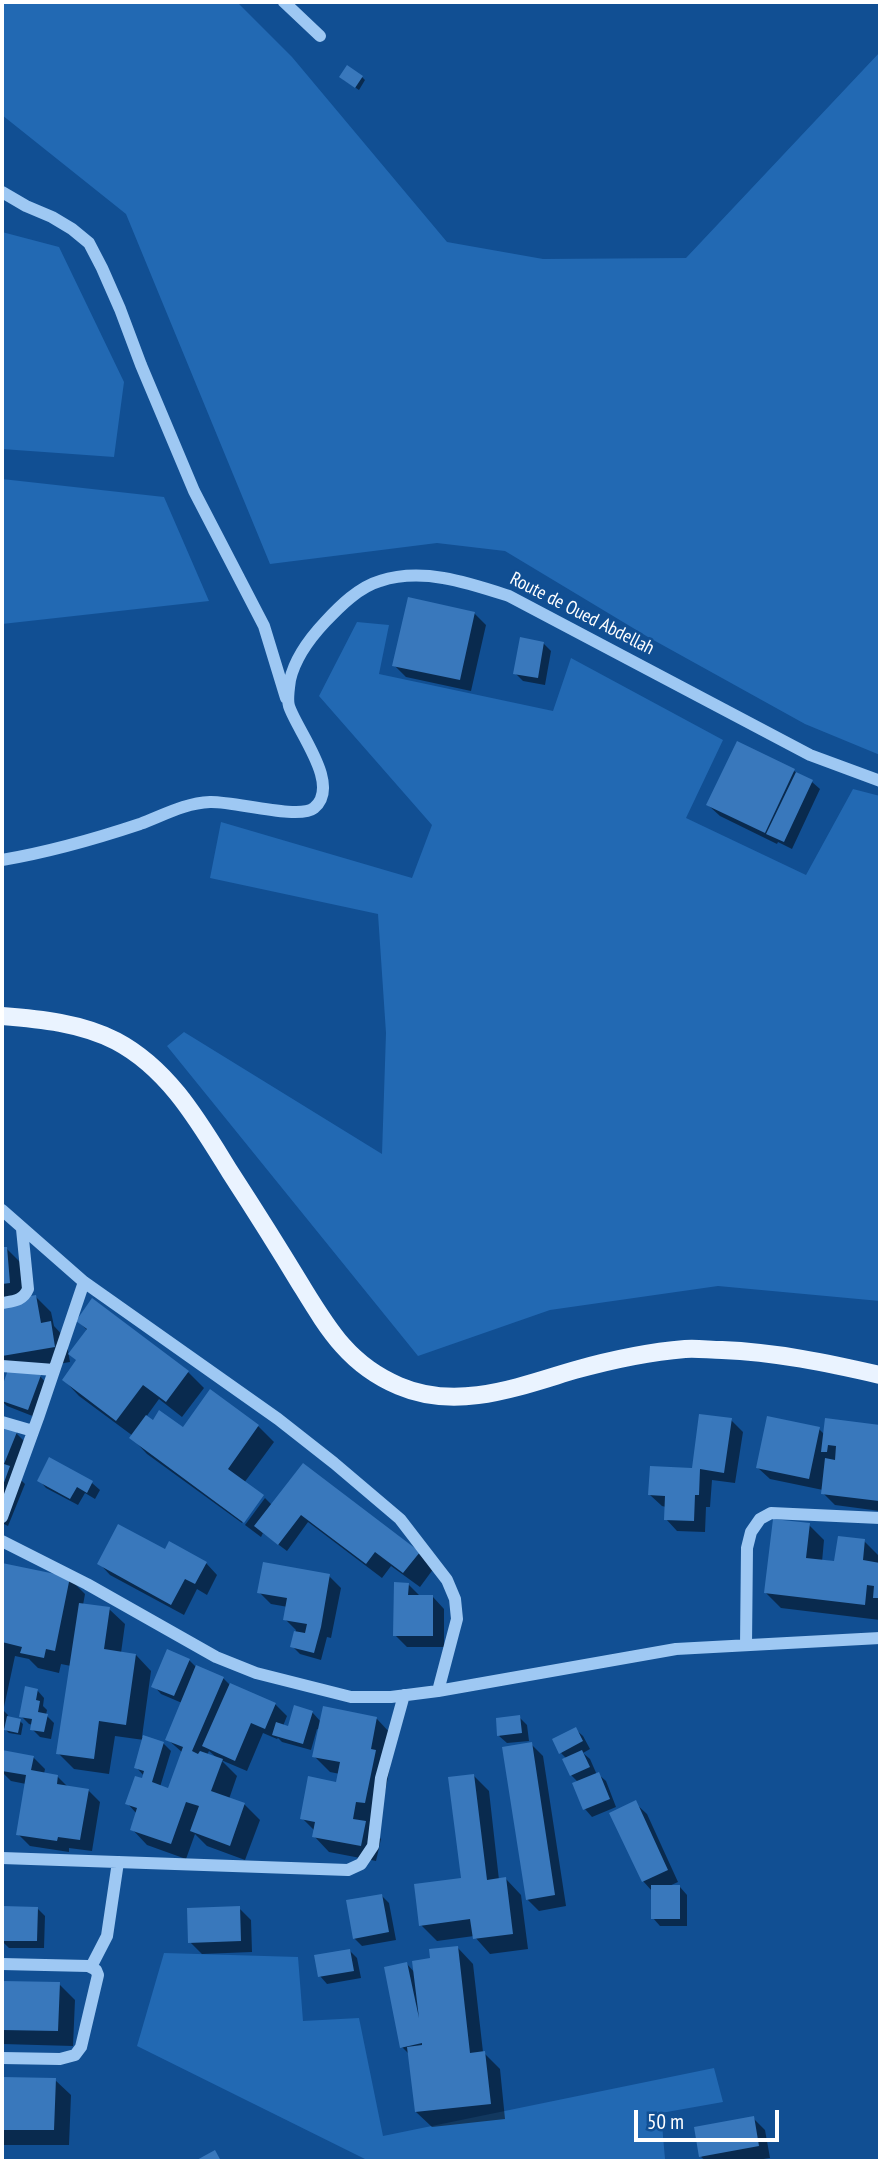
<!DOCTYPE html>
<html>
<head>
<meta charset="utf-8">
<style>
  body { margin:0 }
  #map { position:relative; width:882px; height:2163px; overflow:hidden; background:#114f93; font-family:"PT Sans Narrow",sans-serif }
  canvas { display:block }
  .frame { position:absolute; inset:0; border:4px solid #fff; pointer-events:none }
  .scale { position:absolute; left:634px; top:2110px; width:145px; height:32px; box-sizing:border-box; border:4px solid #fff; border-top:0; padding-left:9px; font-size:21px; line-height:24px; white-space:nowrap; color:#fff; -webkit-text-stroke:5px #114f93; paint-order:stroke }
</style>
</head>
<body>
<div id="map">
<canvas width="882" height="2163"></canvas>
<div class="frame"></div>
<div class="scale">50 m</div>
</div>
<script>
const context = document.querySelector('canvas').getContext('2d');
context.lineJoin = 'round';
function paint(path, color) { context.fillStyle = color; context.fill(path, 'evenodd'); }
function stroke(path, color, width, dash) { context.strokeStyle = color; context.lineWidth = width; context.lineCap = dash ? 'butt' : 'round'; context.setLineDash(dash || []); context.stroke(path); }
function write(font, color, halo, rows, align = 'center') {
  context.font = font + ' "PT Sans Narrow",sans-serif'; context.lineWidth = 5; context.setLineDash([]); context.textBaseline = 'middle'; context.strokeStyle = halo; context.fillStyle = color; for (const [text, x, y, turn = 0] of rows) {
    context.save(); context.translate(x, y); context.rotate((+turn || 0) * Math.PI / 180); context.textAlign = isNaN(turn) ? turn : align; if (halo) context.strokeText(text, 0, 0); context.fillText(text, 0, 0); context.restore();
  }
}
paint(new Path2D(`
  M2 2H237L292 57 447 242 543 259 686 258 880 52V755L805 724 648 637 505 551 437 543 270 564 126 214 2 115Z
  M2 232 59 247 124 382 114 457 2 449Z
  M2 479 164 497 209 601 2 624Z
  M357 622 389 625 379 674 553 711 571 658 723 740 686 818 806 875 853 789 880 796V1301L718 1286 550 1310 418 1356 167 1046 184 1032 382 1154 386 1033 378 914 210 878 221 822 412 878 432 825 319 696Z
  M164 1953 298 1957 303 2021 359 2018 383 2136 714 2068 723 2102 661 2113 665 2159 654 2161H369L137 2046Z`), '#2269b3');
paint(new Path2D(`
  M362 77 365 80 359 90 344 80Z
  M474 613 486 625 471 691 406 677 394 665Z
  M543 643 551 651 545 685 523 681 515 673Z
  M738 743 794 771 812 782 820 789 792 849 778 842 777 844 720 816 708 805Z
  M2 1249H7L22 1264 25 1299 36 1297 51 1312 54 1326 66 1339 70 1362 22 1370 40 1376 47 1384 35 1417 7 1406 2 1401V1383L4 1385 9 1372 2 1364Z
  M93 1301 188 1372 204 1388 182 1417 159 1399 146 1417 153 1422 183 1430 211 1392 258 1426 274 1442 244 1483 261 1496 242 1523 147 1454 132 1438 133 1436 79 1396 64 1380 78 1361 88 1331 78 1321Z
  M731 1420 743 1432 735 1483 712 1480 710 1507H706L705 1532 677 1531 666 1519V1507L662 1506 650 1495 693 1470Z
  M826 1420 880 1426V1511L835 1505 823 1493V1490L770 1479 758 1468 819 1429 825 1435Z
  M2 1427 16 1433 32 1449 20 1479 25 1484 8 1526 2 1523Z
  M50 1460 92 1483 100 1490 95 1499 85 1493 78 1505 46 1488 39 1480Z
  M265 1498 272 1505 418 1553 434 1568 420 1587 391 1566 382 1578 308 1522 287 1551 263 1533 261 1537 245 1525Z
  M809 1525 824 1540 822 1562 836 1563 864 1541 880 1557V1620L781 1608 766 1593Z
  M99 1563H206L217 1575 207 1595 197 1589 184 1615 110 1575Z
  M2 1564 69 1578 85 1594 83 1605 109 1609 125 1624 121 1653 136 1655 151 1671 142 1737 163 1743 171 1751 160 1787 170 1790 183 1753 167 1739 182 1703 161 1694 154 1686 189 1660 197 1668 223 1678 231 1686 275 1704 287 1716 283 1726 289 1728 312 1712 321 1722 377 1719 392 1735 386 1763 390 1767 380 1818 369 1827 381 1839 376 1861 329 1852 314 1836 315 1831 302 1818 337 1784 340 1774 330 1772 314 1756 320 1730 317 1729 311 1750 282 1742 278 1738 277 1739 263 1733 247 1771 221 1760 237 1776 229 1799 244 1804 260 1820 245 1860 207 1846 195 1834 186 1859 147 1845 132 1829 137 1814 127 1803 144 1776 136 1767 144 1740 115 1736 109 1774 74 1769 58 1753 71 1666 61 1664 59 1673 38 1668 29 1659 15 1656 4 1707 2 1706ZM209 1751 218 1759 207 1755Z
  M329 1576 341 1588 331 1638 327 1637 321 1660 300 1654 292 1646 296 1630 285 1619 288 1607 271 1604 259 1592Z
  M408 1584 421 1597H433L444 1609V1647H407L395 1635Z
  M37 1690 44 1698 43 1706 47 1710 46 1715 54 1723 51 1739 40 1737 32 1729 33 1725 29 1724 21 1716Z
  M2 1709 8 1715 7 1718 20 1721 23 1724 21 1735 9 1733 4 1728 2 1739Z
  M519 1717 527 1725 529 1741 507 1743 499 1736Z
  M575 1729 583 1736 590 1749 583 1753 590 1759 597 1775 598 1774 606 1781 616 1807 592 1817 585 1809 578 1782 571 1775 567 1759 561 1753Z
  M531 1744 543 1756 566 1906 539 1911 527 1899Z
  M2 1752 33 1757 45 1769 44 1774 57 1776 68 1787 88 1790 100 1802 92 1851 69 1848V1852L30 1846 18 1834 26 1784 11 1781 2 1772Z
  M473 1775 489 1791 499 1880 506 1879 521 1895 528 1949 490 1954 474 1936 437 1941 421 1925 463 1880Z
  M635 1803 647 1814 678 1882 667 1887H680L687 1895V1926H660L653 1918 652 1891 643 1881Z
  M382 1896 389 1903 396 1940 362 1946 354 1938Z
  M2 1908H37L45 1916 44 1948H9L2 1941Z
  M239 1908 251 1920 252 1952 202 1954 190 1942Z
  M458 1948 473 1964 483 2052 500 2069 505 2119 432 2127 416 2112 410 2055 402 2047 407 1964 415 1973 432 1960Z
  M349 1950 357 1958 361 1978 327 1984 320 1976Z
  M2 1982 59 1984 75 2000 73 2046 2 2044Z
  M2 2079 55 2080 71 2095 69 2145H2Z
  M753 2118 765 2130 770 2158 751 2161H706L701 2157Z`), '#0007');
paint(new Path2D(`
  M347 65 363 76 355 88 339 77Z
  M408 597 475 612 460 680 392 666Z
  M520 637 544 642 538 678 513 674Z
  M737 741 795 769 765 833 706 805Z
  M796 772 813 780 784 842 766 834Z
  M2 1247H7L10 1283 2 1284Z
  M36 1295 41 1323 51 1321 55 1347 2 1356V1301Z
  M92 1298 189 1371 166 1402 143 1385 116 1421 62 1380 76 1360 68 1354 87 1329 76 1321Z
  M10 1364 41 1375 28 1410 2 1401V1387Z
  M210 1389 259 1425 228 1469 264 1495 244 1523 129 1438 146 1415 153 1420 159 1410 183 1427Z
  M699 1414 732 1418 724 1473 700 1469 699 1495H695L694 1521 664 1520 665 1496 648 1495 650 1466 692 1468Z
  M767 1416 820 1427 809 1479 756 1468Z
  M825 1418 880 1425 879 1501 821 1494 825 1458 835 1460 836 1446 828 1445 827 1452H821Z
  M2 1425 17 1432 4 1464 10 1466 2 1488Z
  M49 1457 93 1481 87 1493 77 1487 70 1499 37 1481Z
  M303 1463 420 1552 403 1573 375 1552 366 1564 301 1515 278 1545 254 1526Z
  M773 1519 810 1523 806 1558 834 1561 838 1536 865 1539 863 1560 880 1563V1598H873L874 1586 867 1585 865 1605 764 1593Z
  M118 1524 165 1549 169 1541 207 1562 195 1584 185 1579 171 1605 97 1564Z
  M263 1562 330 1574 321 1627 314 1653 290 1647 294 1631 305 1633 307 1624 283 1620 287 1598 257 1593Z
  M2 1563 70 1577 55 1651 46 1649 44 1658 20 1653 22 1647 2 1642Z
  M394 1582 409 1583 408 1595H433V1636H393Z
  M79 1603 110 1607 104 1649 136 1654 126 1725 99 1721 94 1759 56 1754Z
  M167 1649 190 1659 174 1696 151 1687Z
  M196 1665 224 1677 192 1751 198 1754 200 1751 223 1759 211 1791 245 1803 230 1846 190 1831 199 1806 186 1802 171 1844 130 1830 137 1808 125 1804 135 1776 142 1778 144 1771 134 1768 143 1735 164 1742 152 1782 168 1788 183 1747 165 1740Z
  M230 1683 276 1703 265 1729 251 1723 235 1761 202 1746Z
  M25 1686 38 1689 36 1700 40 1701 38 1712 48 1714 44 1732 30 1730 32 1719 19 1717Z
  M294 1705 313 1711 303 1744 272 1735 276 1722 288 1726Z
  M323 1706 377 1717 371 1749 376 1750 365 1803 356 1802 353 1819 366 1821 361 1846 312 1837 315 1822 300 1819 308 1776 336 1782 340 1762 312 1757Z
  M520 1715 522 1733 497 1736 496 1718Z
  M7 1716 21 1719 18 1733 4 1730Z
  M576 1727 583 1741 559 1754 552 1739Z
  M532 1742 555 1895 526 1900 502 1747Z
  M2 1750 34 1756 31 1770 58 1775 57 1784 89 1789 80 1840 58 1837 57 1841 16 1835 26 1775 2 1771Z
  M582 1750 590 1767 570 1776 562 1759Z
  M599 1772 610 1799 583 1810 572 1783Z
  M474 1774 487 1880 506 1877 513 1934 473 1939 470 1919 419 1926 414 1884 461 1878 448 1777Z
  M636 1800 668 1870 642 1882 609 1813Z
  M651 1885H680V1919H651Z
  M382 1894 389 1932 353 1939 346 1900Z
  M2 1906 38 1907 37 1941H2Z
  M240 1906 241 1941 188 1943 187 1908Z
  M458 1946 470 2053 485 2051 491 2104 415 2112 407 2047 422 2045V2043L400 2048 384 1967 407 1962 419 2018 412 1961 430 1958 429 1949Z
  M350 1949 354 1971 318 1977 314 1955Z
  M2 1981 60 1982 58 2031 2 2030Z
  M2 2077 56 2078 54 2130H2Z
  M754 2116 759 2146 699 2157 694 2127Z
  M215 2150 221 2161H195Z`), '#3978bc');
stroke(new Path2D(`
  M284 2 320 36
  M2 192 26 206 52 217 72 229 89 243 102 268 120 309 141 365 194 491 264 626 286 698
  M2 860C49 852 95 839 140 824 164 815 185 803 210 802 234 801 299 820 314 808 342 785 297 731 289 706 287 700 289 687 290 680 295 658 310 638 325 622 340 606 359 587 380 581 423 567 469 583 509 596L810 755 880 781
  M2 1210 84 1282 278 1419 334 1463 400 1519 447 1580 455 1599 457 1619 438 1691
  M2 1303C13 1301 23 1301 28 1289L22 1229
  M2 1366 54 1370
  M2 1422 33 1431
  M2 1517 38 1418 84 1282
  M2 1541 87 1584 216 1657 256 1673 351 1697H391L438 1691 676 1649 880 1638
  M746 1645 747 1548 751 1532 760 1519 771 1513 880 1518
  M2 1858 348 1870 361 1864 373 1846 381 1778 404 1695
  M2 1964 88 1966 96 1970 98 1975 81 2047 75 2055 60 2059 2 2058
  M91 1967 107 1936 118 1862`), '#9ec8f3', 12);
stroke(new Path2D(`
  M2 1016C40 1019 81 1023 116 1041 169 1069 199 1122 230 1172 254 1209 278 1247 301 1285 328 1329 349 1365 399 1386 457 1411 518 1387 575 1370 611 1360 648 1352 685 1349 697 1348 710 1350 722 1350 775 1352 828 1363 880 1375`), '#eaf3ff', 18);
write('19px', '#fff', '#114f93', [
  ["Route de Oued Abdellah",582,614,27]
]);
</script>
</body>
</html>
